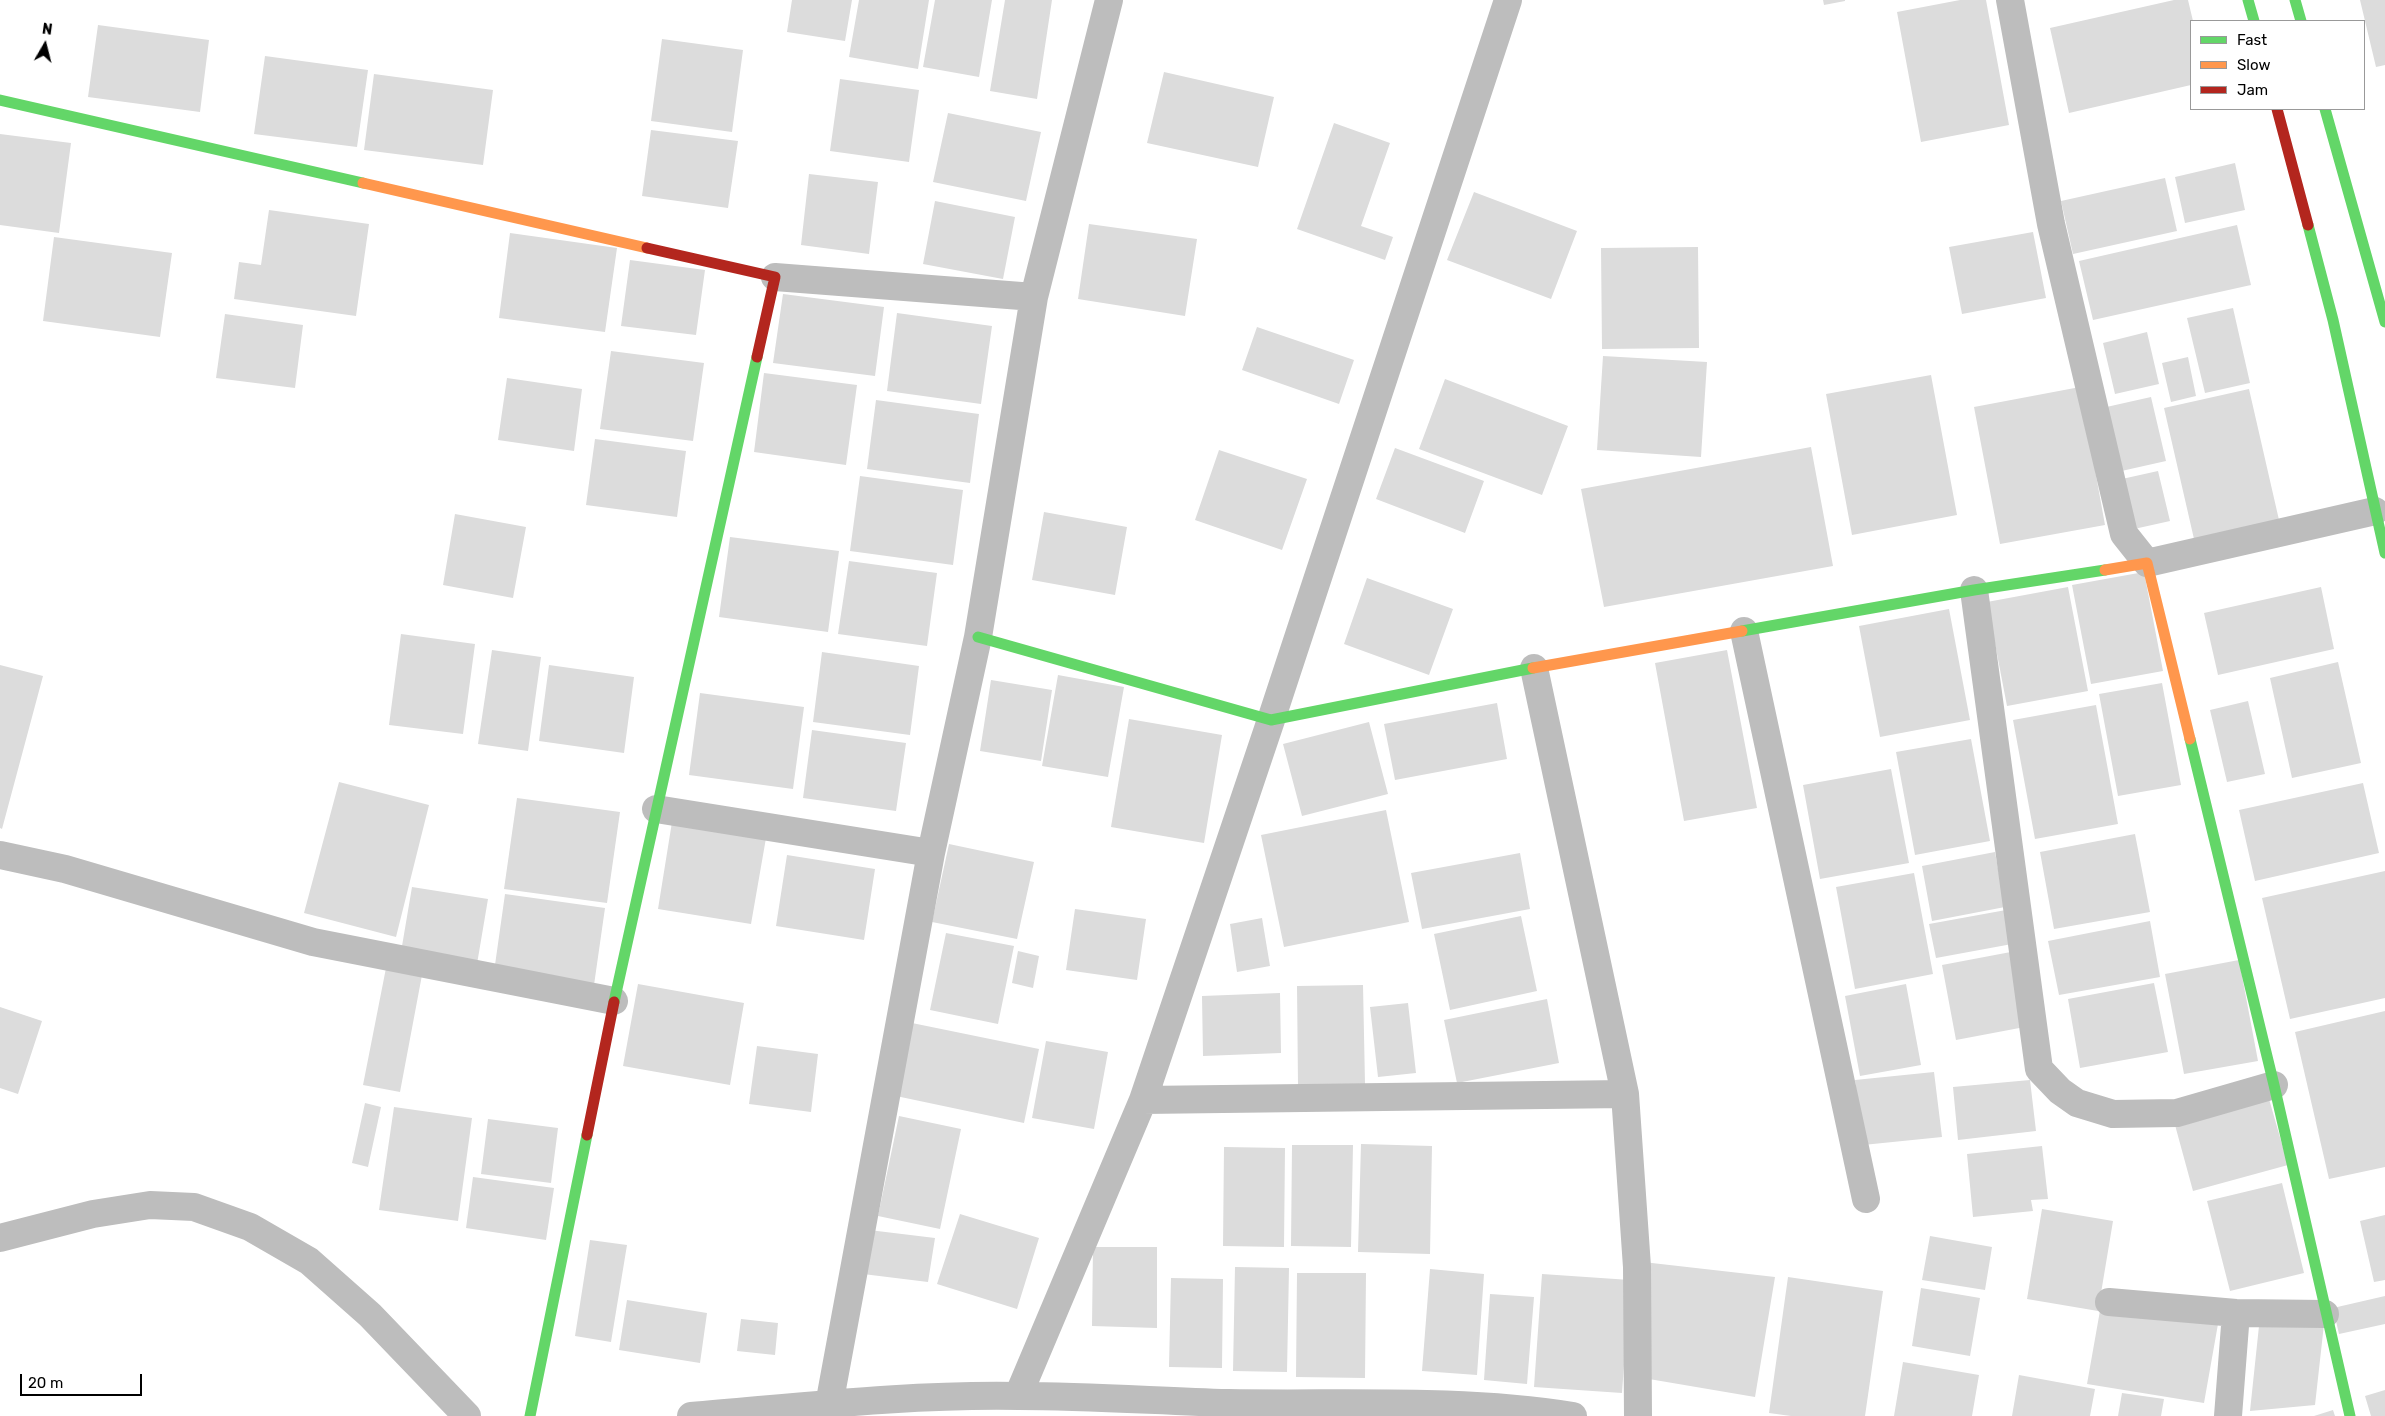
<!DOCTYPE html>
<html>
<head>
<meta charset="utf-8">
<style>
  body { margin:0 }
  #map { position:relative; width:2385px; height:1416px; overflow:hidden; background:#fff; font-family:Rubik,sans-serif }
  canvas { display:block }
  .legend { position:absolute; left:2190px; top:20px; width:175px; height:90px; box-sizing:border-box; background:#fff; border:1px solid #999; margin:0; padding:6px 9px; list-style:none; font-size:15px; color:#000 }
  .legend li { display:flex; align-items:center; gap:10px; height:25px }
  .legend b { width:25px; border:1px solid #999 }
  .north { position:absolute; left:20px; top:20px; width:50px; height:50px; -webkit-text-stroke:4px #fff; paint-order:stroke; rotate:8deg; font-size:14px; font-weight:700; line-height:20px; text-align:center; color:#000 }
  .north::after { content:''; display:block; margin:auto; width:18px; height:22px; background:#000; clip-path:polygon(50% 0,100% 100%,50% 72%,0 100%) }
  .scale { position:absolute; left:20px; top:1374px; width:122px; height:22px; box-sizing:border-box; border:2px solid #000; border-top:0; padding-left:6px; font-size:15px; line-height:18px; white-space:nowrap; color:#000; -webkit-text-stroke:4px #fff; paint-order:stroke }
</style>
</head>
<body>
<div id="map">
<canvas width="2385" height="1416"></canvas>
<ul class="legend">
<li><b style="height:6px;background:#63d668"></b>Fast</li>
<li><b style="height:6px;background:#ff974d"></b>Slow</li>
<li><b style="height:6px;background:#b3261e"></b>Jam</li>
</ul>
<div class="north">N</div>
<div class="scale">20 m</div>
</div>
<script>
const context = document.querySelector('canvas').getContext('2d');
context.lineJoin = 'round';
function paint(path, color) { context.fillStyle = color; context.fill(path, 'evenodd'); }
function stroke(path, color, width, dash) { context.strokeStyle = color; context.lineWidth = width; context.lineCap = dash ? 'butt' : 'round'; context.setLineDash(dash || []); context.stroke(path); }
paint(new Path2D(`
  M792 0H852L845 41 787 32Z
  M859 0H929L918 69 849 57Z
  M935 0H992L979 77 923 67Z
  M1005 0H1052L1037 99 990 91Z
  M1823 0H1845V1L1824 5Z
  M1960 0H1986L2009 125 1921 142 1897 12Z
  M2174 0H2188L2193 21 2191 85 2069 113 2050 28Z
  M2360 0H2385V65L2376 67Z
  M98 25 209 40 200 112 88 97Z
  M662 39 743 50 732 132 651 121Z
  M265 56 368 70 357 147 254 134Z
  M1164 72 1274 97 1258 167 1147 143Z
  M374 74 493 90 483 165 364 150Z
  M840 79 919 90 909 162 830 151Z
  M948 113 1041 132 1026 201 933 182Z
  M1334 123 1390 143 1361 226 1393 237 1385 260 1297 229Z
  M651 130 738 141 728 208 642 196Z
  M0 134 71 143 59 233 0 225Z
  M2235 163 2245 210 2185 223 2175 177Z
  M809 174 878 182 869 254 801 245Z
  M2165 178 2177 231 2073 254 2061 201Z
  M1474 192 1577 231 1551 299 1447 260Z
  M935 201 1015 217 1003 279 923 264Z
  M269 210 369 224 356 316 234 299 239 262 261 265Z
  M1089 224 1197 239 1185 316 1078 299Z
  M2237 225 2251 285 2093 320 2079 261Z
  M2033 232 2046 298 1962 314 1949 247Z
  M510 233 617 248 605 332 499 318Z
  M54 237 172 253 160 337 43 321Z
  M1698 247 1699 348 1602 349 1601 248Z
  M630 260 705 270 696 335 621 326Z
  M783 294 884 307 875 376 773 363Z
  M2233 308 2250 383 2205 393 2187 318Z
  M897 313 992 326 981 404 887 391Z
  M225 314 303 325 295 388 216 378Z
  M1257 327 1354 360 1339 404 1242 370Z
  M2147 332 2159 384 2115 394 2103 343Z
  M611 351 704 363 693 441 600 429Z
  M1603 356 1707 362 1701 457 1597 450Z
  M2188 357 2196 396 2171 402 2162 363Z
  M764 373 857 385 846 465 754 452Z
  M1931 375 1957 515 1852 535 1826 394Z
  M507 378 582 389 574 451 498 440Z
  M1445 379 1568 426 1542 495 1419 449Z
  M2080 387 2105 525 2000 544 1974 407Z
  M2249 389 2279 520 2194 539 2164 408Z
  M2151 397 2166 461 2117 472 2102 408Z
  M876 400 979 414 970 483 867 469Z
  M595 439 686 451 677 517 586 505Z
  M1811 447 1833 566 1604 607 1581 489Z
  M1395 448 1484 481 1465 533 1376 499Z
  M1219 450 1307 479 1282 550 1195 520Z
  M2158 471 2170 521 2134 529 2122 479Z
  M860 476 963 490 953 565 850 551Z
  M1044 512 1127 527 1115 595 1032 580Z
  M455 514 526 527 513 598 443 585Z
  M730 537 839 551 828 632 719 617Z
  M849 561 937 573 927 646 838 634Z
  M2144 572 2163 671 2091 684 2072 585Z
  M1367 578 1453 609 1429 675 1344 644Z
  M2068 587 2088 691 2007 706 1987 602Z
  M2321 587 2334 649 2218 675 2204 613Z
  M1949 609 1970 720 1880 737 1859 626Z
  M401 634 475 644 463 734 389 725Z
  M492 650 541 657 528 751 478 744Z
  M1727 650 1757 808 1684 821 1655 663Z
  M822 652 919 666 910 735 813 722Z
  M2338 662 2361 763 2292 778 2270 678Z
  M0 665 43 676 2 829 0 828Z
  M549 665 634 677 624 753 539 741Z
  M1058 675 1124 687 1108 777 1042 766Z
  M991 680 1052 690 1041 761 980 751Z
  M2162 683 2181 785 2118 796 2099 694Z
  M700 693 804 707 793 789 689 775Z
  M2248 701 2265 774 2227 782 2210 710Z
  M1497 703 1507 759 1395 780 1384 724Z
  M2096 705 2118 824 2035 839 2013 720Z
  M1129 719 1222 735 1204 843 1111 827Z
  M1369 722 1388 794 1302 816 1283 744Z
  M812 730 906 743 896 811 803 798Z
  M1971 739 1990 841 1915 855 1896 752Z
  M1891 769 1909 863 1820 879 1803 785Z
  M339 782 429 805 396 937 304 913Z
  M2363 783 2379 853 2255 881 2239 810Z
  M517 798 620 812 607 903 504 889Z
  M1386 810 1409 922 1284 947 1261 835Z
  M672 822 766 838 751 924 658 909Z
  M2135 834 2150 912 2054 929 2040 852Z
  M949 844 1034 862 1017 939 932 922Z
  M1995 852 2005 907 1932 921 1922 866Z
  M1520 853 1530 909 1422 929 1411 873Z
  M787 855 875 869 864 940 776 926Z
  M2385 871V998L2290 1019 2262 898Z
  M1914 873 1933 974 1855 989 1836 887Z
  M412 887 488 899 477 964 401 952Z
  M505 894 605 908 594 985 494 972Z
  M1075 909 1146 919 1137 980 1066 970Z
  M2006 910 2012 944 1936 958 1929 924Z
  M1521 916 1537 991 1450 1010 1434 934Z
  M1262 918 1270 966 1237 972 1230 924Z
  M2150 921 2160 977 2059 995 2048 941Z
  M946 933 1014 946 998 1024 930 1010Z
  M1018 951 1039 956 1033 988 1012 983Z
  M2016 951 2030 1026 1956 1040 1942 965Z
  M2239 960 2258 1061 2184 1074 2165 974Z
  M386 968 422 975 400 1092 363 1085Z
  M2154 983 2168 1052 2080 1068 2068 999Z
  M638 984 744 1003 730 1085 623 1066Z
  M1906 984 1921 1065 1860 1076 1845 996Z
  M1363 985 1365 1084 1298 1085 1297 986Z
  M1280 993 1281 1053 1203 1056 1202 996Z
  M1547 999 1559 1063 1457 1083 1444 1020Z
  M1408 1003 1416 1073 1378 1077 1370 1007Z
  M0 1007 42 1021 18 1094 0 1088Z
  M2385 1011V1167L2329 1179 2295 1032Z
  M912 1023 1039 1049 1024 1123 896 1096Z
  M1046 1041 1108 1052 1094 1129 1032 1118Z
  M757 1046 818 1054 811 1112 749 1104Z
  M1934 1072 1942 1137 1863 1145 1855 1080Z
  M2030 1080 2036 1131 1958 1140 1953 1087Z
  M2269 1099 2288 1165 2193 1191 2175 1125Z
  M365 1103 381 1107 368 1167 352 1163Z
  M394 1107 472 1118 458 1221 379 1210Z
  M899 1116 961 1129 940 1229 878 1216Z
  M488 1119 558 1128 551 1183 481 1174Z
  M1361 1144 1432 1146 1430 1254 1358 1252Z
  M1292 1145H1353L1351 1247 1291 1246Z
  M2042 1146 2048 1199 2031 1200 2033 1211 1973 1217 1967 1154Z
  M1224 1147 1285 1148 1284 1247 1223 1246Z
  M473 1177 554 1188 546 1240 466 1228Z
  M2282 1183 2304 1273 2230 1291 2207 1201Z
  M2042 1209 2113 1221 2098 1311 2027 1299Z
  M960 1214 1039 1238 1017 1309 937 1284Z
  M2385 1215V1280L2374 1282 2360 1221Z
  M869 1230 935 1238 928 1282 863 1274Z
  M1930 1236 1992 1247 1985 1290 1922 1280Z
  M590 1240 627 1245 611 1342 575 1336Z
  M1093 1247H1157V1328L1092 1326Z
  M1643 1262 1775 1277 1755 1397 1649 1379Z
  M1235 1267 1289 1268 1287 1372 1233 1371Z
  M1430 1269 1484 1274 1477 1375 1422 1371Z
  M1297 1273H1366L1365 1378 1296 1377Z
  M1542 1274 1630 1280 1622 1393 1534 1387Z
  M1788 1277 1883 1291 1865 1416H1791L1769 1413Z
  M1171 1278 1223 1279 1222 1368 1169 1367Z
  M1921 1288 1980 1298 1970 1356 1912 1346Z
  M1490 1294 1534 1297 1527 1384 1484 1380Z
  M2385 1296V1324L2339 1334 2333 1308Z
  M627 1300 707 1313 700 1363 619 1350Z
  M2101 1305 2218 1324 2204 1403 2087 1384Z
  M741 1319 778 1323 775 1355 737 1351Z
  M2324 1324 2315 1405 2250 1411 2259 1326Z
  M1903 1362 1979 1375 1972 1416H1894Z
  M2019 1375 2095 1389 2090 1416H2012Z
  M2385 1390V1416H2371L2365 1396Z
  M2122 1393 2164 1399 2161 1416H2118Z
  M2333 1410 2335 1416H2314Z`), '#dcdcdc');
stroke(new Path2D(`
  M2010 0 2051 224 2124 534 2147 563 2375 511
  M775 277 1034 297 978 637 931 853 829 1405
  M1034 297 1109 0
  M1974 590 2039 1069 2060 1091 2077 1103 2113 1114 2177 1113 2274 1085
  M1744 631 1866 1199
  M1534 668 1625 1094 1637 1267 1638 1416
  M656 809 931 853
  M0 855 65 869 313 942 614 1001
  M1143 1100 1625 1094
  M0 1238 93 1214 150 1205 194 1207 250 1227 309 1261 370 1315 467 1416
  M2109 1302 2236 1313 2325 1314
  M1018 1396 1143 1100 1271 720 1508 0
  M691 1416C800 1407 910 1394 1019 1396 1088 1396 1158 1401 1228 1403 1343 1405 1458 1398 1573 1416
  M2228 1416 2236 1313`), '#bdbdbd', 28);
stroke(new Path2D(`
  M2248 0 2254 21
  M2295 0 2301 21
  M0 100 363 183
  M2325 109 2385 322
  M2308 225 2333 320 2385 553
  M1742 631 1974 590 2105 570
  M978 637 1271 720 1533 668
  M2190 739 2274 1085 2350 1416
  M614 1002 757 357
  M530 1416 587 1135`), '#63d668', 11);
stroke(new Path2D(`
  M363 183 647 248
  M2105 570 2147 563 2190 739
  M1533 668 1742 631`), '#ff974d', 11);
stroke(new Path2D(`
  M2277 109 2308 225
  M647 248 775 277 757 357
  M587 1135 614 1002`), '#b3261e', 11);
</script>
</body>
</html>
